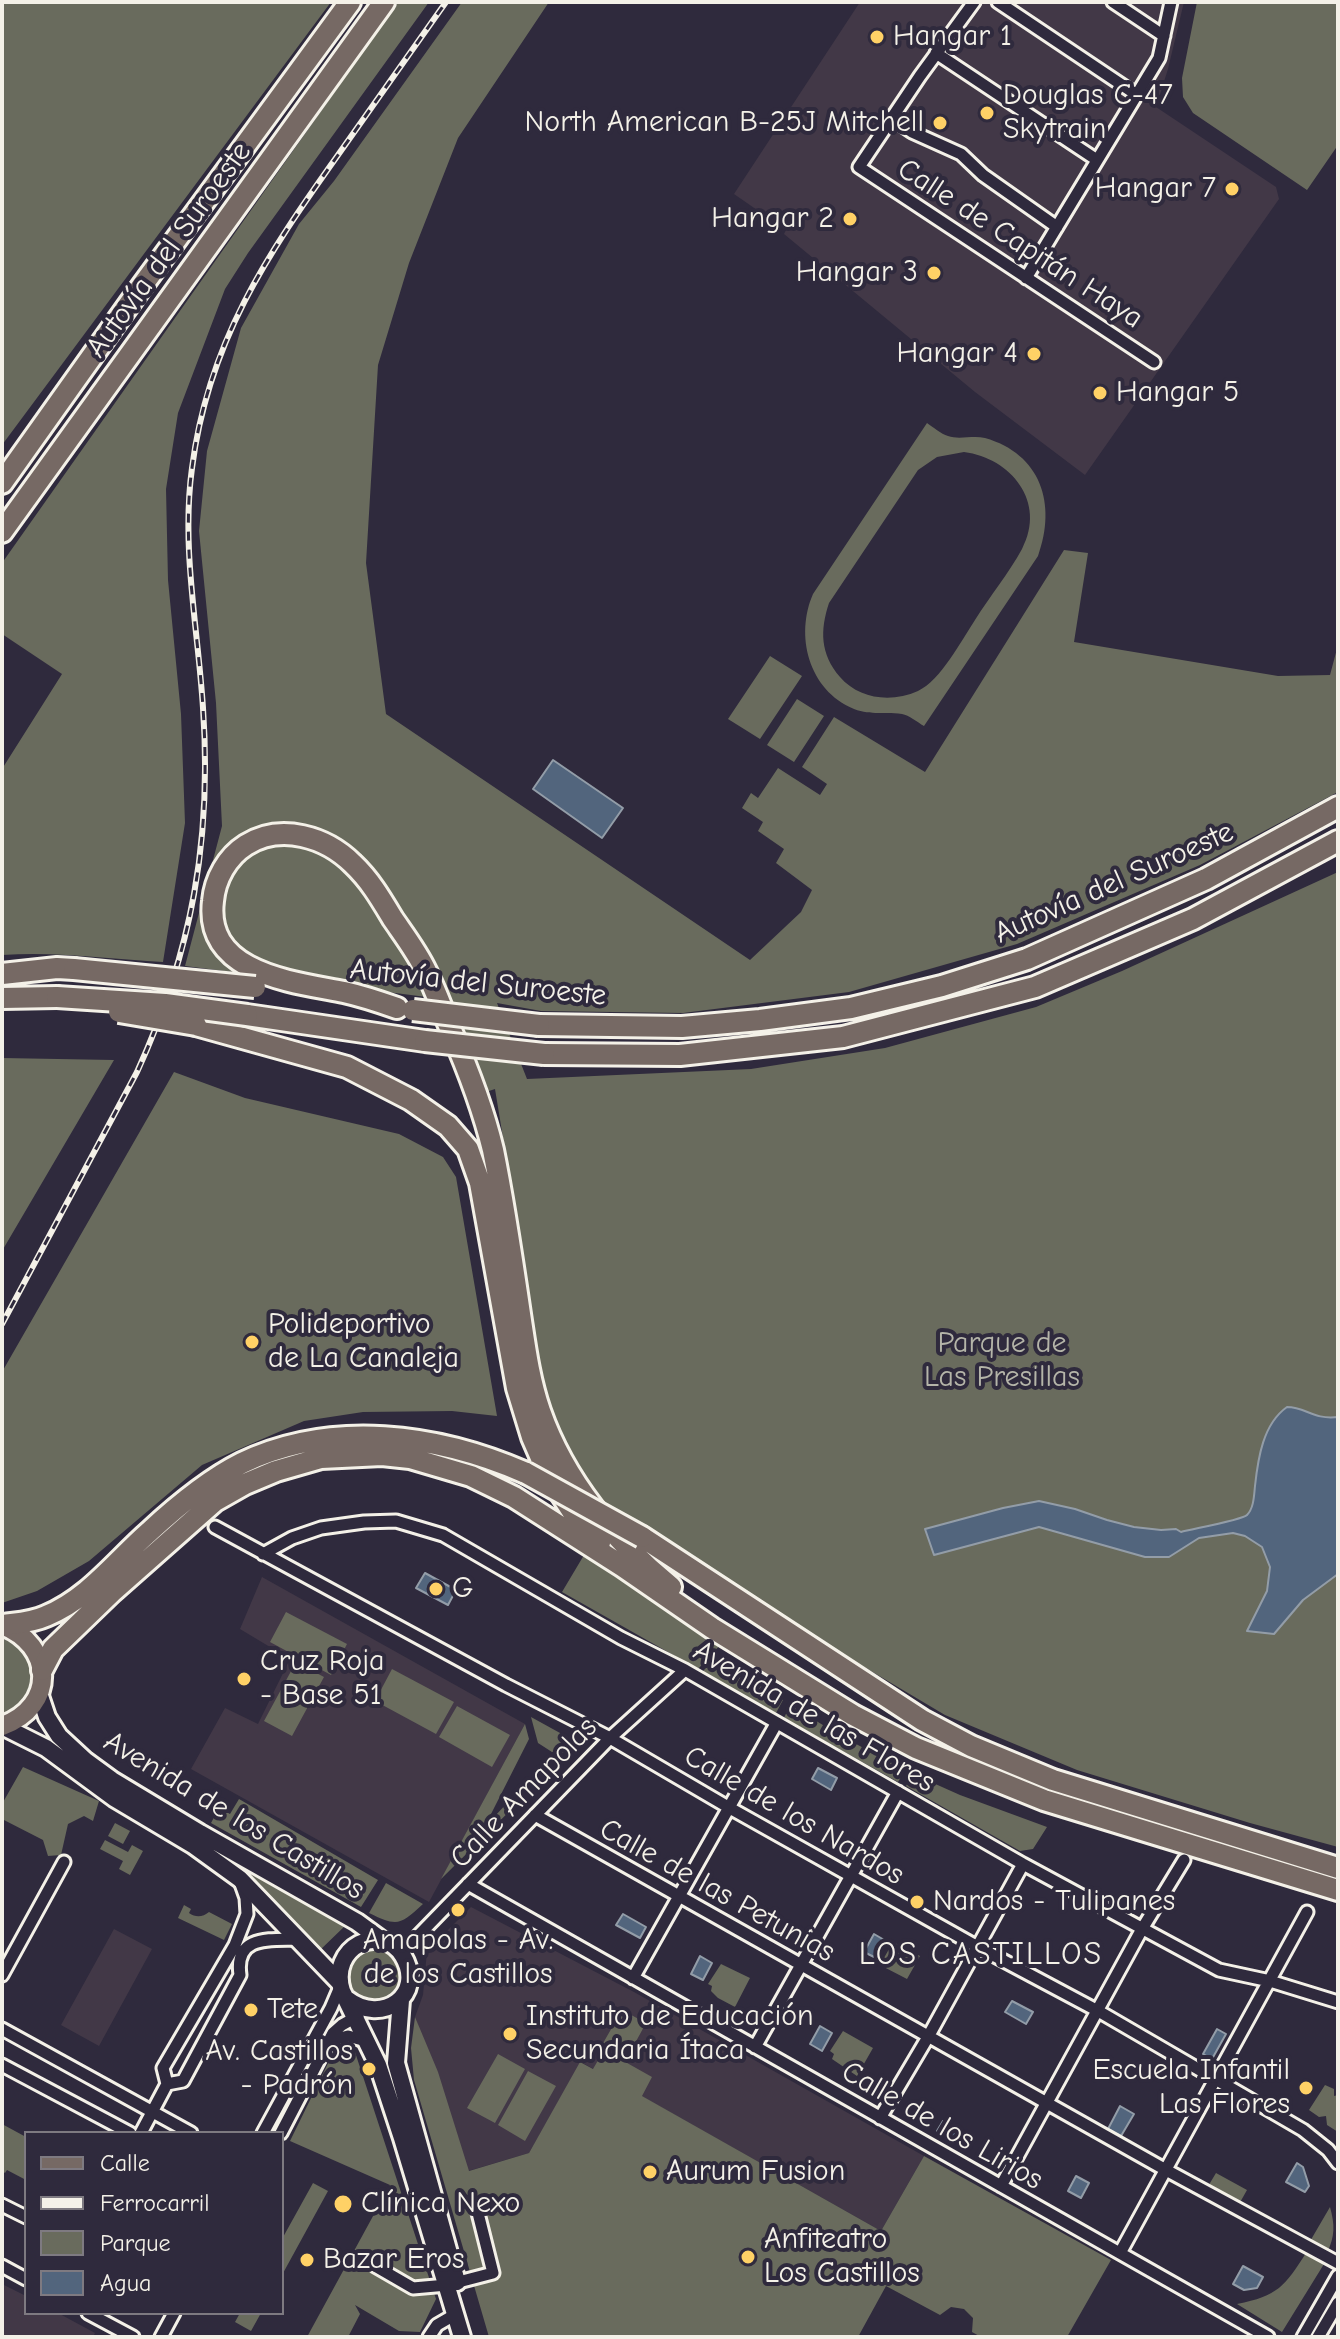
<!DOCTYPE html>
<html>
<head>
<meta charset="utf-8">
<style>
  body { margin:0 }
  #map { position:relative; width:1340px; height:2339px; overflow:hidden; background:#2f2a3d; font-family:"Comic Neue",sans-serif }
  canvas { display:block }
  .frame { position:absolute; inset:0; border:4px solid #f4f1e8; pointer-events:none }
  .legend { position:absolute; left:24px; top:2131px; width:260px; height:184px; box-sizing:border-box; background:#2f2a3d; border:2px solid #7e7a81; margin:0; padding:10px 14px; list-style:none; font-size:24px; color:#f4f1e8 }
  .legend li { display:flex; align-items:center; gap:16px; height:40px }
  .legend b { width:40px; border:2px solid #7e7a81 }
</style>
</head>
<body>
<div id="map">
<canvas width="1340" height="2339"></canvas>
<div class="frame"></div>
<ul class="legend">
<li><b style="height:10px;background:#766964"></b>Calle</li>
<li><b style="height:10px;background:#f4f1e8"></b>Ferrocarril</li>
<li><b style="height:22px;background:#696b5d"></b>Parque</li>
<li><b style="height:22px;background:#52657d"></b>Agua</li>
</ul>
</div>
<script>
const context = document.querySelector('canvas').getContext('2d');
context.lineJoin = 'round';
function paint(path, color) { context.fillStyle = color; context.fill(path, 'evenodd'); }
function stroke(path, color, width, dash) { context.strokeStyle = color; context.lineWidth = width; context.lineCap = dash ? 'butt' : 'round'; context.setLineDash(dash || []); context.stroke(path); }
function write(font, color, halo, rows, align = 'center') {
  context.font = font + ' "Comic Neue",sans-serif'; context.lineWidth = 8; context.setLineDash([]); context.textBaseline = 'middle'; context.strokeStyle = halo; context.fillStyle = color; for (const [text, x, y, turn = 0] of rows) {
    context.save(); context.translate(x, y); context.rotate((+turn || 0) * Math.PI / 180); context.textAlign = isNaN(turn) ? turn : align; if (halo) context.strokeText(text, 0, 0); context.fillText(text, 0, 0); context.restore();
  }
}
paint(new Path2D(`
  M860 2H1184L1168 69 1156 107 1276 187 1279 199 1085 475 975 392 784 234 786 230 734 194Z
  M262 1577 525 1724 429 1902 191 1769 225 1708 258 1724 290 1659 240 1629Z
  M471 1907 634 1992 924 2156 881 2231 581 2062 529 2153 468 2171 415 2017 423 1995 427 1951Z
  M114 1929 152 1949 99 2046 61 2025Z
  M2 2284 26 2296V2313H58L95 2333 93 2337H2Z`), '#423847');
paint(new Path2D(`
  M2 2H331L2 445Z
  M398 2H429L248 253 225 289 178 413 166 489 168 580 181 714 185 823 163 962C110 959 56 951 2 955V769L62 674 2 634V563Z
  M462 2H549L458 138 409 263 378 365 366 563 386 714 750 960 801 912 812 890 776 863 784 849 758 831 763 822 742 808 751 793 758 798 778 768 820 795 827 784 802 767 834 717 925 772 1064 550 1088 553 1074 642 1278 676 1330 675 1338 645V792L1200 865 1017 944 849 992 683 1013 541 1011 497 1003 527 1079 751 1069 885 1048 1036 1007 1122 971 1338 872V1847L1250 1823 1077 1770 945 1715 785 1620 594 1498 551 1423 527 1311 516 1217 495 1089 483 1093 442 999 185 966 222 826 216 703 199 531 207 451 241 328 299 224 334 181Z
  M1197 2H1338V145L1307 190 1193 113 1183 97 1182 78Z
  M927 423C933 427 941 434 948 436 959 440 973 435 985 438 1041 454 1057 504 1038 556L924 726C917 722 909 715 902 714 885 711 872 716 854 709 808 690 795 635 813 594ZM964 452C1011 458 1047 502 1022 549 1009 573 990 596 975 620 961 641 941 680 918 691 891 703 859 699 840 677 820 654 820 630 829 603L918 470 937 457Z
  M770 656 802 676 760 739 728 719Z
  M797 699 824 716 794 762 767 745Z
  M2 1058 114 1060 2 1251Z
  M174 1072 245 1098 399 1134 443 1157 456 1177 497 1416 452 1411 363 1412 304 1421 202 1465 89 1561 37 1591 2 1603V1372Z
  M587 1550 722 1643 698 1669 562 1592Z
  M286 1612 347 1644 331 1675 270 1642Z
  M2 1636C40 1652 41 1698 2 1714Z
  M718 1656 783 1700 776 1713 702 1672Z
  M296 1662 324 1677 292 1736 264 1721Z
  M392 1669 454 1702 436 1734 375 1701Z
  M790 1705 841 1736 905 1770 898 1782 784 1718Z
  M457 1706 510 1735 492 1767 439 1737Z
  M531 1717 580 1744 569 1753 552 1752 538 1743Z
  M525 1724 529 1739 491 1814 494 1817 525 1784 531 1790 441 1879Z
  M23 1767 99 1801 93 1821 84 1816 68 1824 61 1855 48 1856 43 1840 2 1819V1804Z
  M913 1774 960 1795 1047 1827 1033 1849 1020 1851 906 1786Z
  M239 1799 378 1880 361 1907 211 1823 219 1808 230 1814Z
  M115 1823 130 1831 123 1844 108 1836Z
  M105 1840 128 1852 132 1845 143 1851 130 1875 119 1869 123 1861 100 1849Z
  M201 1841 347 1924 317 1953Z
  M386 1883 423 1904C400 1925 398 1927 369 1913Z
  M184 1905 191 1909 189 1913C196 1918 203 1917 209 1912L232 1924 224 1940 178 1918Z
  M893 1942 920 1956 907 1979 880 1965Z
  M348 1975a26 26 0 1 1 52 0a26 26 0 1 1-52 0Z
  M721 1964 750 1978 735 2007 718 1998 711 1991 712 1986 708 1984Z
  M622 2010 646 2023 627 2058 602 2045Z
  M415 2017 438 2072 469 2171 529 2153 580 2062 593 2069 604 2050 652 2077 642 2096 881 2231 924 2156 1111 2260 1067 2337H981L972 2332 973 2318 964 2309 951 2307 940 2315 886 2286 858 2337H489L414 2080 411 2048Z
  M843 2031 873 2048 857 2076 832 2059 834 2054 830 2051Z
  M337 2045 353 2046 436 2299 420 2332 399 2331 355 2305 360 2314 348 2337H307L390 2185 290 2141Z
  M498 2054 525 2069 495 2123 467 2108Z
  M528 2071 556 2086 525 2141 498 2125Z
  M1325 2085 1334 2089V2096L1338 2095V2132L1327 2125 1326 2116 1319 2117 1309 2110Z
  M2 2124 26 2137V2180L7 2170 5 2173 2 2171Z
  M1216 2173 1247 2190 1238 2206 1207 2188Z
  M313 2183 328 2191 282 2275V2239Z
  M1330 2207C1335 2225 1335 2236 1327 2253L1309 2243Z
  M1306 2253 1324 2264 1282 2332 1237 2304C1278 2296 1285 2286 1306 2253Z
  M240 2313H261L251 2331 235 2322Z`), '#696b5d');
const water = new Path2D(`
  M553 760 623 808 602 838 533 789Z
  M1287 1407C1306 1407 1313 1420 1338 1417V1574L1303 1600 1274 1634 1247 1631 1267 1591 1270 1567 1262 1547 1245 1536 1233 1533 1199 1538 1169 1557H1145L1039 1527 934 1555 925 1529 1003 1508 1039 1501 1075 1509 1107 1520 1134 1527 1161 1530 1176 1529 1181 1532C1192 1529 1242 1520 1247 1515 1254 1508 1254 1495 1255 1486 1258 1458 1263 1424 1287 1407Z
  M425 1573 456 1590 448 1605 416 1588Z
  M818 1768 837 1778 831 1790 812 1779Z
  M623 1914 646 1927 640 1938 616 1925Z
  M874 1934 886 1941 876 1958 864 1952Z
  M700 1956 712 1963 703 1980 691 1974Z
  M1012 2001 1033 2012 1026 2024 1005 2012Z
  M820 2026 832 2033 822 2051 810 2044Z
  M1217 2029 1226 2034 1212 2059 1203 2054Z
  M1120 2106 1134 2114 1121 2136 1108 2129Z
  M943 2121 965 2134 959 2144 937 2131Z
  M1297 2163 1303 2167 1309 2186 1305 2192 1286 2182Z
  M1076 2176 1089 2183 1081 2198 1068 2191Z
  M1243 2266 1263 2277 1257 2288 1244 2290 1233 2284Z`);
paint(water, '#52657d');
stroke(water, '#939da8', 2);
const street = new Path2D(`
  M974 2 920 76 859 167 1154 362
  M998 2 1137 95
  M1113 2 1164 36
  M936 53 1097 160
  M891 118 912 132 961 154 983 175 1057 227
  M1026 278 1159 58 1171 2
  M215 1527 506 1685 610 1738 728 1807 976 1946 1100 2012 1303 2130 1328 2150 1338 2163
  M263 1554 292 1538 321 1528 364 1522 396 1521 443 1535 621 1638 685 1670 1023 1864 1219 1970 1270 1981 1338 2002
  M535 1815 1166 2170 1338 2263
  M241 1884 246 1898 247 1914 235 1945 163 2068 167 2084 183 2081 240 1975C234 1934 272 1940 298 1939
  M468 1884 1268 2337
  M398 1950 415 1939 610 1738 685 1670
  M2 1975 64 1862
  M633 1978 776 1724
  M2 2029 191 2133
  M330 2041 348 2036 366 2041
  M755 2047 898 1792
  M2 2065 130 2133
  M880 2118 928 2037 1023 1864
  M141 2133 167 2084
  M263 2133 331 2008 340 1987
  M281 2133 333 2033 342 2025 358 2016
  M1001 2186 1142 1929 1184 1860
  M2 2205 26 2217
  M1120 2253 1307 1912
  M2 2266 26 2279
  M375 2266 413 2288 447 2285 493 2273 477 2209
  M88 2313 133 2337
  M161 2337 174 2313
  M429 2337 437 2325 456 2314
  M1303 2337 1338 2276
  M1318 2337 1338 2303`);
const secondary = new Path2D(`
  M39 1693 47 1717 59 1736 86 1761 112 1780 200 1833 357 1922 383 1941
  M2 1726 46 1748 114 1798 193 1845 240 1879 339 1982
  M347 1999C382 2026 426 1995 403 1956 382 1921 328 1947 342 1991L378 2065 402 2138 462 2337
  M401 2000 396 2063 457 2282`);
const primary = new Path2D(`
  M2 1625C54 1645 57 1706 2 1726`);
const highway = new Path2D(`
  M2 483 142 286 350 2
  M2 532 384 2
  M2 974 57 968 74 969
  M2 998 57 997
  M397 1008C380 1002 362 996 344 992 294 982 204 974 213 901 215 879 227 857 246 845 281 823 326 837 353 864 370 880 381 899 393 919 404 935 417 952 426 971 435 989 442 1009 450 1028 467 1067 483 1108 493 1150 504 1204 512 1259 520 1314 525 1347 529 1379 540 1411 564 1480 614 1541 671 1587
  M247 1015 425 1041
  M196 1025 347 1067 411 1100 448 1126 468 1149 480 1183 517 1388 532 1437 548 1474 574 1514 600 1543
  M539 1025 682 1027 760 1020 851 1008 942 986 1027 959 1206 879 1338 807
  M544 1054 680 1055 843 1037 1035 987 1193 919 1338 841
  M642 1537 922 1720 971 1746 1053 1780 1338 1868
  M4 1625C18 1623 33 1622 46 1616 88 1599 116 1561 149 1532 177 1506 208 1480 242 1463 332 1420 437 1434 526 1473
  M42 1670 53 1649 112 1592 215 1501 245 1484 276 1471 321 1458 382 1455 410 1458 471 1476 514 1497 622 1566 712 1628 853 1715 916 1748 1044 1800 1338 1890`);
stroke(street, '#f4f1e8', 17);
stroke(secondary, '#f4f1e8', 22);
stroke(primary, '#f4f1e8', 24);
stroke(highway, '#f4f1e8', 26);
stroke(street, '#2f2a3d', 11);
stroke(secondary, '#2f2a3d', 16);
stroke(primary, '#766964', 18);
stroke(highway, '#766964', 20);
const rail = new Path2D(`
  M2 1324 137 1072C192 952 212 839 203 708 198 628 181 548 192 468 208 342 267 255 338 155 374 104 410 53 446 2`);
stroke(rail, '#f4f1e8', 6);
stroke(rail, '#2f2a3d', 3, [9]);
const highwayBridge = new Path2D(`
  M74 969 255 987
  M57 997 165 1004 247 1015
  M413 1010 539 1025
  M119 1012 196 1025
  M425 1041 544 1054
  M526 1473 642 1537`);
stroke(highwayBridge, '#f4f1e8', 26, []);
stroke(highwayBridge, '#766964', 20);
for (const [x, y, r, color] of [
  [877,37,8,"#ffd166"],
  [987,113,8,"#ffd166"],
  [940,123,8,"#ffd166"],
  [1232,189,8,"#ffd166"],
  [850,219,8,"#ffd166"],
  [934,273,8,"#ffd166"],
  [1034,354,8,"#ffd166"],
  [1100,393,8,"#ffd166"],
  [252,1342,8,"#ffd166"],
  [436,1589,8,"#ffd166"],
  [244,1679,8,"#ffd166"],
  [917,1902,8,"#ffd166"],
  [458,1910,8,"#ffd166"],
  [251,2010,8,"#ffd166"],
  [510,2034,8,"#ffd166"],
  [369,2069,8,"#ffd166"],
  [1306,2088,8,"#ffd166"],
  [650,2172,8,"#ffd166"],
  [343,2204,10,"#ffd166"],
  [748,2257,8,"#ffd166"],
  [307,2260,8,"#ffd166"]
]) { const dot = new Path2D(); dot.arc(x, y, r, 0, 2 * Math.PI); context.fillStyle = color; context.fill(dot); stroke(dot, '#2f2a3d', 3); }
write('30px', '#f4f1e8', '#2f2a3d', [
  ["Hangar 1",893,37],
  ["Douglas C-47",1003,96],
  ["Skytrain",1003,130],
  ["North American B-25J Mitchell",924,123,"right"],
  ["Hangar 7",1216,189,"right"],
  ["Hangar 2",834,219,"right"],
  ["Hangar 3",918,273,"right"],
  ["Hangar 4",1018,354,"right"],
  ["Hangar 5",1116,393],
  ["Polideportivo",268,1325],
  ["de La Canaleja",268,1359],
  ["G",452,1589],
  ["Cruz Roja",260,1662],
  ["- Base 51",260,1696],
  ["Nardos - Tulipanes",933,1902],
  ["Amapolas - Av.",458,1941,"center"],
  ["de los Castillos",458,1975,"center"],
  ["Tete",267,2010],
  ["Instituto de Educación",526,2017],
  ["Secundaria Ítaca",526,2051],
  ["Av. Castillos",353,2052,"right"],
  ["- Padrón",353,2086,"right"],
  ["Escuela Infantil",1290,2071,"right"],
  ["Las Flores",1290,2105,"right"],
  ["Aurum Fusion",666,2172],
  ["Clínica Nexo",361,2204],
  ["Anfiteatro",764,2240],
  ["Los Castillos",764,2274],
  ["Bazar Eros",323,2260]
], 'left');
write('30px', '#f4f1e8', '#2f2a3d', [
  ["Calle de Capitán Haya",1020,244,33],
  ["Autovía del Suroeste",169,250,-54],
  ["Autovía del Suroeste",1114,883,-24],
  ["Autovía del Suroeste",478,983,6],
  ["Avenida de las Flores",814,1717,30],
  ["Calle Amapolas",524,1793,-46],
  ["Avenida de los Castillos",234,1816,31],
  ["Calle de los Nardos",794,1816,30],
  ["Calle de las Petunias",717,1891,29],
  ["Calle de los Lirios",942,2126,30]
]);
write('30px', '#b5b5a9', '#2f2a3d', [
  ["Parque de",1002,1344],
  ["Las Presillas",1002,1378]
]);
context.letterSpacing = '2px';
write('32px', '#f4f1e8', '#2f2a3d', [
  ["LOS CASTILLOS",981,1955]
]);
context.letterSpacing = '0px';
</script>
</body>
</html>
